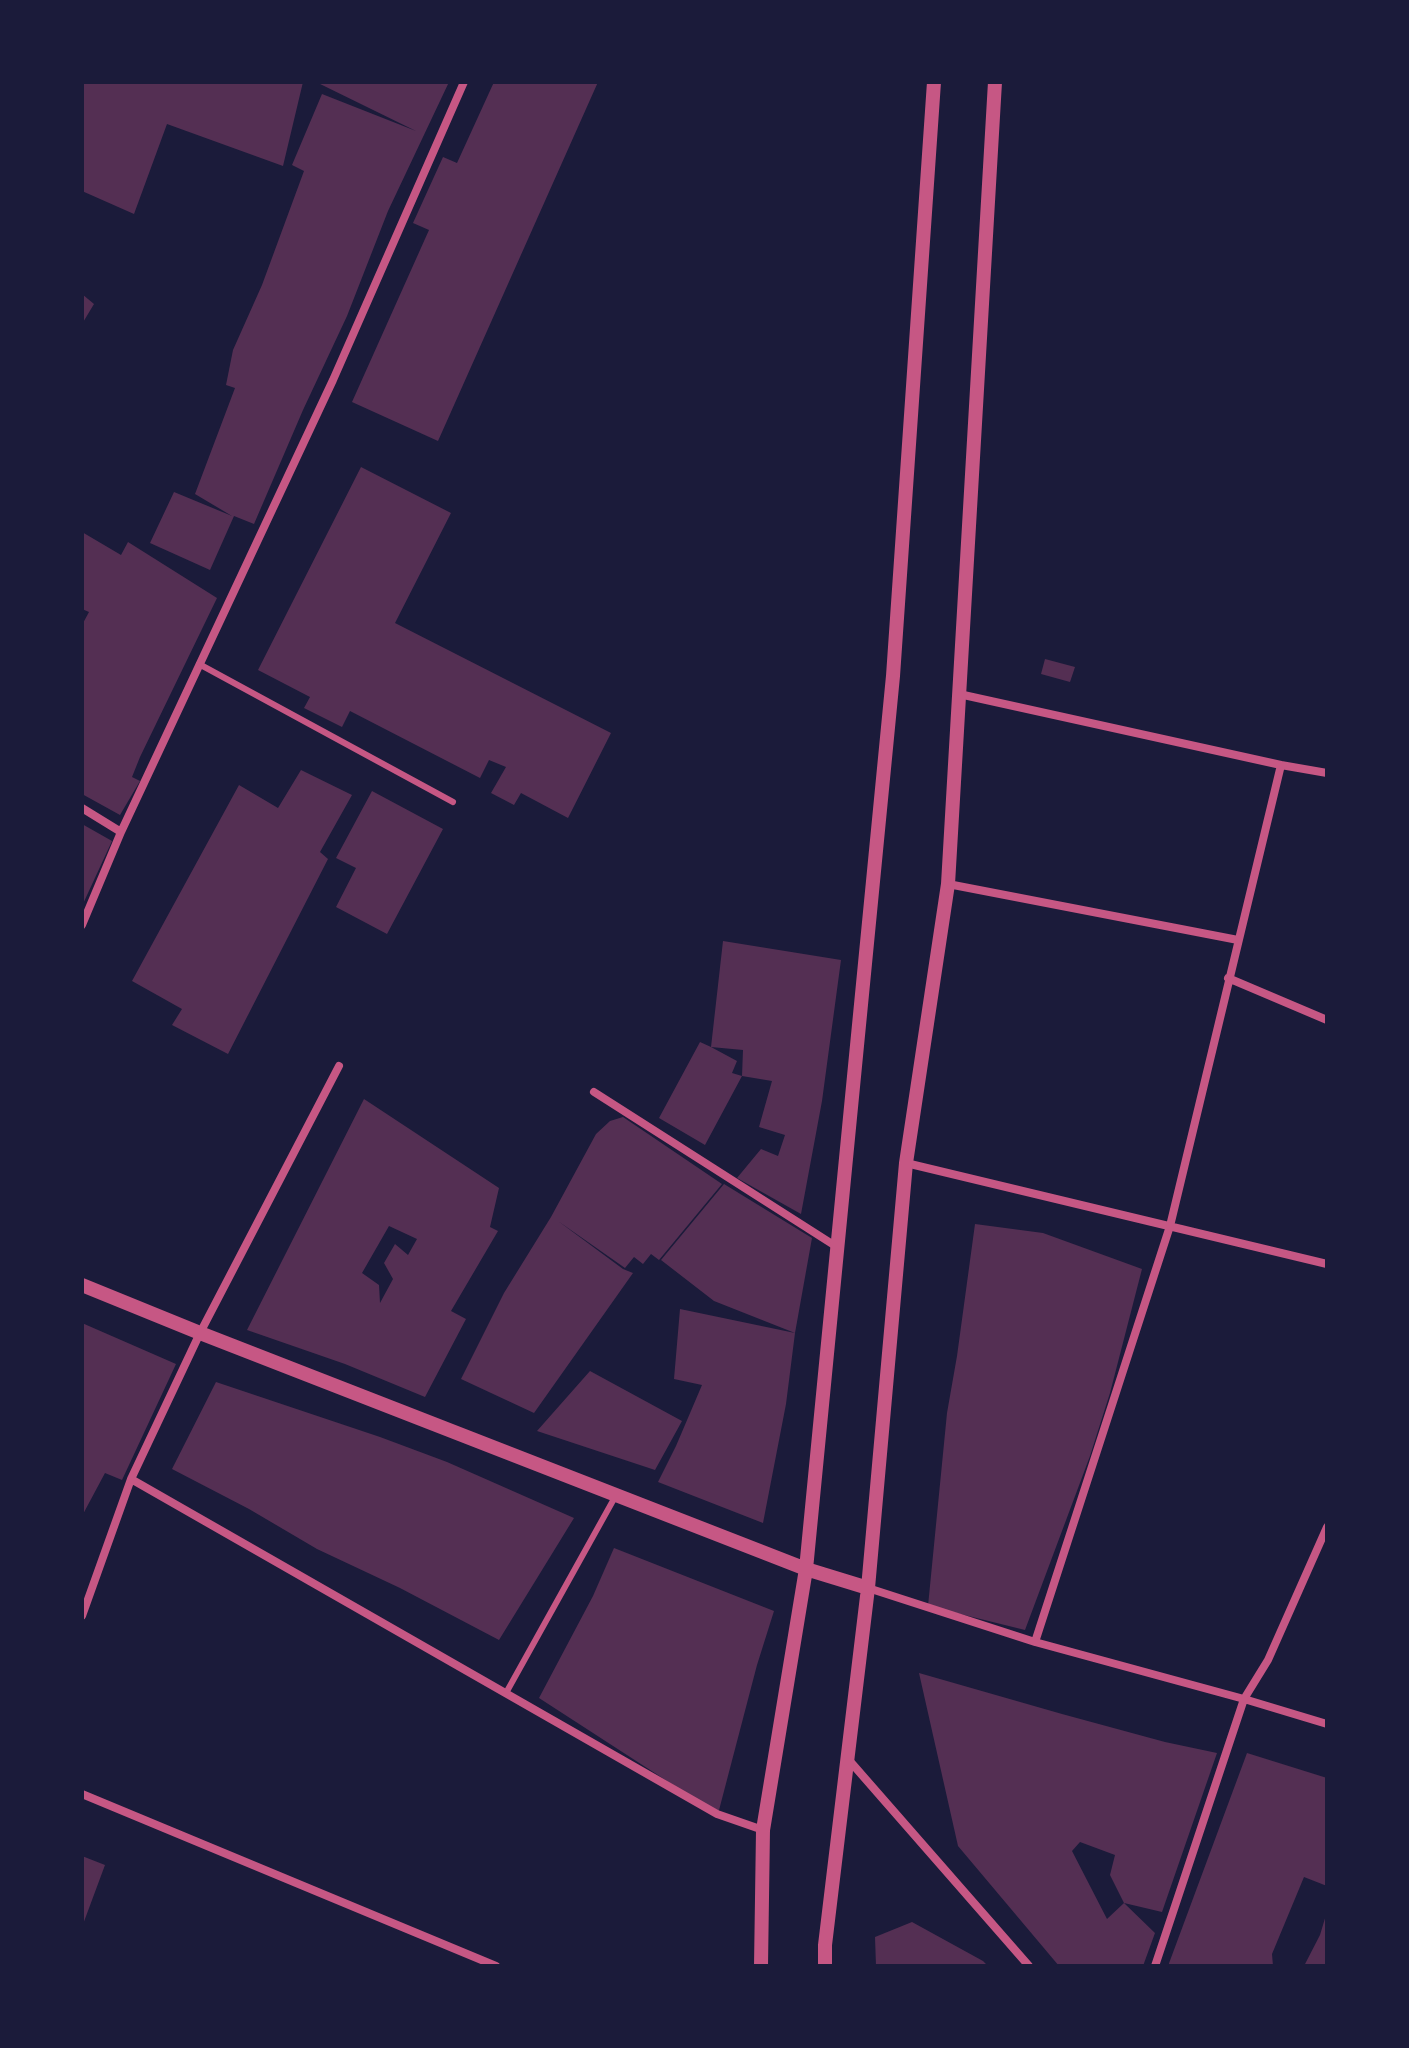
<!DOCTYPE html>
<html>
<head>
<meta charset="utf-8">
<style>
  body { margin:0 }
  #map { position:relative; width:1409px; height:2048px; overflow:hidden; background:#1b1b3a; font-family:Figtree,sans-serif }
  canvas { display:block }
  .frame { position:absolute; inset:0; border:84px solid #1b1b3a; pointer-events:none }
</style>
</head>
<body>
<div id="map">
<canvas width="1409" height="2048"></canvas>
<div class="frame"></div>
</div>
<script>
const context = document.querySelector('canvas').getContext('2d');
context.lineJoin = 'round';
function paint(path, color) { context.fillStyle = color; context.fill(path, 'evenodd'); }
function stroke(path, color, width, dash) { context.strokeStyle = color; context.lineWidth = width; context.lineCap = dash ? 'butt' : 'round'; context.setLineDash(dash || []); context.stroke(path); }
paint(new Path2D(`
  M82 82H303L283 166 167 124 134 214 82 191Z
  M316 82H449L388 211 347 316 303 410 254 524 234 516 210 570 150 543 174 492 232 516 195 494 235 388 226 385 233 350 262 285 304 171 292 165 322 94 416 131Z
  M494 82H598L438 441 352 402 429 230 413 223 443 157 457 163Z
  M82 294 94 304 82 324Z
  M361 467 451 513 395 623 611 733 568 818 521 793 514 805 491 793 506 767 489 760 480 778 350 711 342 727 304 708 310 697 258 670Z
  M82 532 121 555 128 542 217 598 140 757 132 777 140 781 120 815 82 794V625L89 612 82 609Z
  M1045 659 1075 667 1070 682 1041 674Z
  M301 770 352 795 320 852 328 859 228 1054 172 1025 182 1009 132 981 239 785 278 808Z
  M372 791 443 829 387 934 336 907 356 868 336 858Z
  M82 824 112 841 82 906Z
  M723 941 841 960 822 1101 801 1214 737 1178 761 1149 778 1156 785 1135 759 1127 772 1081 742 1076 743 1050 711 1047 737 1061 732 1073 742 1076 705 1145 659 1118 700 1042 711 1047Z
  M364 1099 499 1188 490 1227 498 1231 451 1311 466 1319 425 1397 345 1364 247 1330ZM389 1226 417 1239 408 1255 395 1244 384 1263 393 1279 380 1303 379 1285 362 1273Z
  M623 1117 722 1184 659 1260 651 1254 643 1264 634 1257 625 1268 558 1221 623 1269 633 1273 534 1413 461 1379 504 1293 551 1217 596 1134 610 1121Z
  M724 1184 812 1238 795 1333 786 1404 763 1523 658 1482 676 1446 702 1385 674 1379 680 1309 795 1333 714 1301 661 1260Z
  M975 1224 1043 1233 1142 1269 1110 1393 1090 1456 1025 1630 928 1606 947 1413 957 1356Z
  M82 1323 176 1364 122 1480 105 1473 82 1516Z
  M590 1371 682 1421 655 1470 537 1431Z
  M216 1382 380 1437 447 1462 574 1518 499 1640 400 1588 317 1549 249 1509 172 1469Z
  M614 1548 774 1611 757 1665 718 1814 539 1698 593 1596Z
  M919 1673 1062 1714 1165 1742 1217 1753 1162 1912 1124 1903 1155 1933 1143 1966H1059L958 1846ZM1080 1842 1115 1855 1110 1875 1124 1903 1107 1919 1072 1851Z
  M1247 1753 1327 1778V1886L1304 1877 1272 1954 1273 1966H1168Z
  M82 1856 105 1865 82 1927Z
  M1326 1915 1327 1966H1304L1320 1935Z
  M912 1922 983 1961 988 1966H876L875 1937Z`), '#542f53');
stroke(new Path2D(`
  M199 664 453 802
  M506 1693 615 1497`), '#c65784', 6);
stroke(new Path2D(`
  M959 694 1281 765 1327 773
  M82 808 121 832
  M948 884 1238 940
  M82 925 121 832 333 380 464 82
  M1228 978 1327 1020
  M594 1092 837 1247
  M906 1163 1327 1264
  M131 1479 717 1814 763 1830
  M868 1588 1035 1642 1244 1699 1327 1724
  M82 1616 131 1479 200 1333 339 1066
  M1035 1642 1170 1226 1281 765
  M848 1759 1029 1966
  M82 1794 496 1966
  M1155 1966 1244 1699 1268 1660 1327 1527`), '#c65784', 8);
stroke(new Path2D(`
  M82 1285 200 1333 806 1569 868 1588
  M761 1966 763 1830 806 1569 893 676 934 82
  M825 1966V1945L868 1588 906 1163 948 884 995 82`), '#c65784', 14);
</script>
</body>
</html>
